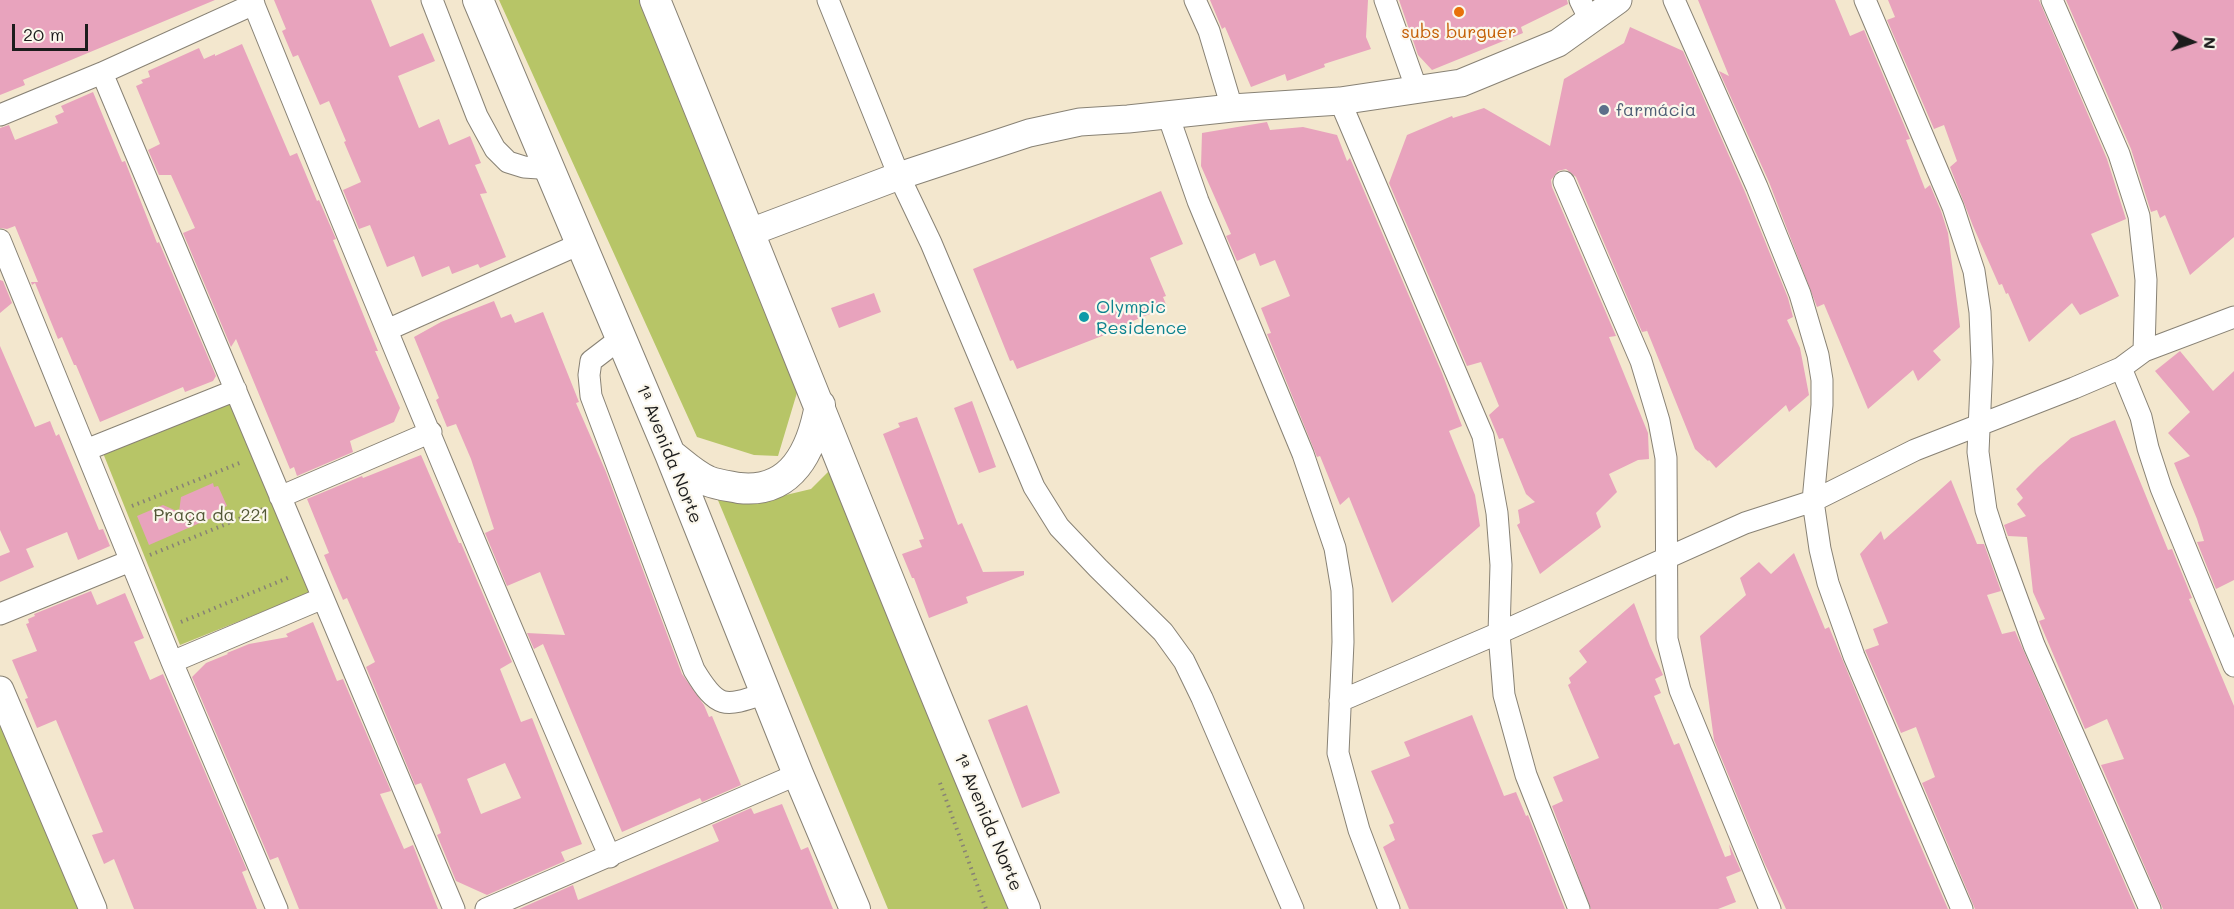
<!DOCTYPE html>
<html>
<head>
<meta charset="utf-8">
<style>
  body { margin:0 }
  #map { position:relative; width:2234px; height:909px; overflow:hidden; background:#f3e7ce; font-family:Mali,sans-serif }
  canvas { display:block }
  .north { position:absolute; left:2162px; top:12px; width:60px; height:60px; -webkit-text-stroke:4px #fbf7ec; paint-order:stroke; rotate:93deg; font-size:16px; font-weight:700; line-height:24px; text-align:center; color:#1c1c1c }
  .north::after { content:''; display:block; margin:auto; width:21px; height:27px; background:#1c1c1c; clip-path:polygon(50% 0,100% 100%,50% 72%,0 100%) }
  .scale { position:absolute; left:12px; top:24px; width:76px; height:27px; box-sizing:border-box; border:3px solid #1c1c1c; border-top:0; padding-left:8px; font-size:18px; line-height:21px; white-space:nowrap; color:#1c1c1c; -webkit-text-stroke:4px #fbf7ec; paint-order:stroke }
</style>
</head>
<body>
<div id="map">
<canvas width="2234" height="909"></canvas>
<div class="north">N</div>
<div class="scale">20 m</div>
</div>
<script>
const context = document.querySelector('canvas').getContext('2d');
context.lineJoin = 'round';
function paint(path, color) { context.fillStyle = color; context.fill(path, 'evenodd'); }
function stroke(path, color, width, dash) { context.strokeStyle = color; context.lineWidth = width; context.lineCap = dash ? 'butt' : 'round'; context.setLineDash(dash || []); context.stroke(path); }
function write(font, color, halo, rows, align = 'center') {
  context.font = font + ' Mali,sans-serif'; context.lineWidth = 4.5; context.setLineDash([]); context.textBaseline = 'middle'; context.strokeStyle = halo; context.fillStyle = color; for (const [text, x, y, turn = 0] of rows) {
    context.save(); context.translate(x, y); context.rotate((+turn || 0) * Math.PI / 180); context.textAlign = isNaN(turn) ? turn : align; if (halo) context.strokeText(text, 0, 0); context.fillText(text, 0, 0); context.restore();
  }
}
paint(new Path2D(`
  M499 0H647L799 386 778 456 754 455 697 437Z
  M242 384 324 587 180 645 99 443Z
  M834 466 1014 909H888L715 493 765 500 811 489Z
  M0 708 84 909H0Z`), '#b7c567');
paint(new Path2D(`
  M0 0H215L23 80 25 85 0 95Z
  M274 0H371L390 47 423 33 435 61 398 76 419 128 439 119 449 145 470 136 481 163 475 165 487 193 480 194 506 257 480 268 478 264 452 274 449 266 422 277 414 256 387 267 370 225 359 229 343 190 361 182 344 142 346 141 329 101 320 105 298 55 293 57 282 31 286 29Z
  M1210 0H1368L1366 37 1371 49 1324 64 1325 67 1287 81 1285 74 1251 87 1225 27 1222 29Z
  M1399 0H1567L1568 4 1521 27 1523 33 1432 70 1418 55Z
  M1698 0H1835L1850 36 1864 30 1910 139 1906 140 1925 189 1930 185 1941 211 1948 233 1960 327 1933 351 1941 360 1918 381 1913 370 1868 409 1824 304 1817 307 1769 182 1719 71 1729 76Z
  M1888 0H2039L2107 159 2126 219 2091 234 2119 296 2080 315 2072 303 2029 342 2008 293 2006 294 2002 284 1999 285 1973 226 1950 167 1957 161 1944 125 1934 129 1887 20 1895 17Z
  M2066 0H2234V237L2190 275 2165 215 2160 218 2157 210 2151 212 2131 149Z
  M1630 27 1683 51 1745 192 1788 298 1793 317 1787 320 1800 348 1809 395 1789 412 1786 405 1716 468 1709 460 1708 461 1695 449 1646 328 1647 331 1642 332 1576 177 1566 169 1558 171 1551 180 1552 187 1616 336 1609 337 1648 433 1649 459 1638 460 1609 474 1617 492 1596 513 1601 527 1540 574 1517 525 1520 523 1518 510 1535 502 1526 494 1503 438 1499 439 1489 415 1499 406 1481 362 1467 366 1389 183 1407 135 1452 116 1453 118 1484 108 1550 146 1564 79 1624 43Z
  M242 44 290 156 297 153 317 201 319 200 336 239 333 240 378 351H375L400 408 394 422 350 441 353 452 297 476 294 467 290 469 236 339 231 347 183 233 195 228 171 175H159L148 150 160 144 136 86 143 83 141 80 150 77 148 71 199 48 204 59 215 54V56Z
  M93 92 122 162 125 161 157 243 159 242 216 376 213 381 185 392 183 387 100 422 76 365H74L62 337 58 339 35 283 32 285 31 282H38L15 226 7 229 0 228V128L9 125 15 140 58 123 55 116 64 112 61 106Z
  M1267 122 1270 130 1303 127 1337 135 1347 161 1350 158 1442 373 1462 426 1449 431 1475 495 1480 526 1392 603 1349 497 1340 505 1320 456 1317 457 1267 334 1271 333 1261 308 1290 296 1275 260 1260 266 1255 253 1237 261 1226 236 1231 234 1201 166 1202 133Z
  M1161 191 1183 244 1150 258 1166 296 1163 297 1167 307 1123 325 1124 327 1102 336 1017 369 1013 360 1010 361 973 269Z
  M0 280 3 281 12 303 0 313Z
  M874 293 881 312 839 328 831 308Z
  M494 301 501 318 511 314 515 323 543 312 579 402 576 403 606 472 682 674 704 705 709 717 712 716 741 785 702 802 700 798 622 832 543 644 534 649 527 633 565 635 540 572 507 586 485 533 494 529 471 459 456 424 447 427 436 400 439 398 414 337 441 322Z
  M0 346 35 427 50 421 56 436 59 434 99 530 103 529 110 546 78 560 67 532 26 549 34 567 0 582V556L10 552 0 530Z
  M2180 351 2213 391 2234 371V580L2216 589 2197 542 2204 541 2197 519 2174 463 2190 456 2168 433 2190 412 2155 371Z
  M972 401 996 467 979 473 954 408Z
  M917 417 958 525 962 523 983 572 1024 571V575L966 597 968 603 929 618 914 578H912L902 554 922 547 919 540 924 539 883 434 900 427 898 423Z
  M2115 420 2168 550 2172 549 2192 598 2189 599 2234 706V909H2163L2101 765 2124 759 2107 719 2085 729 2039 621 2045 619 2033 592 2027 537 2008 536 2004 525 2026 516 2017 504 2023 498 2016 489 2038 467 2071 438Z
  M421 455 459 543H461L512 662 500 669 521 722 532 718 582 844 561 852 565 861 487 895 456 881 437 835 441 833 438 824 421 783 415 785 366 667 375 662 347 598 343 600 331 572 324 555 329 553 307 499 362 476 363 478ZM505 763 521 798 481 814 467 779Z
  M1951 480 1977 544H1984L2001 591 1987 595 2002 634 2015 631 2136 909H1975L1922 783 1935 777 1916 727 1901 733 1865 650 1879 645 1873 629 1888 623 1860 554 1881 531 1884 540Z
  M213 483 214 487 218 486 227 506 215 511 216 516 149 545 137 516 163 505 179 512 181 497Z
  M1794 553 1825 629 1829 627 1898 794 1948 909H1786L1764 862 1714 740 1700 636 1746 595 1740 578 1759 562 1771 574Z
  M91 591 97 605 125 593 144 638 134 642 150 680 163 674 247 870 242 872 257 909H134L114 859 104 864 92 835 103 832 56 720 37 728 25 699 28 698 12 660 37 651 26 624 29 623 28 619 35 616 34 614Z
  M1634 603 1650 646 1663 675 1655 679 1661 693 1654 696 1674 745 1679 743 1725 857 1731 855 1729 844 1741 871 1726 877 1736 902 1718 909H1591L1552 806 1563 801 1553 777 1599 758 1568 685 1571 683 1569 678 1587 662 1579 651Z
  M313 622 337 681 343 679 391 791 380 794 404 849 413 845 438 909H299L278 857 270 860 192 677 206 663 228 654 227 653 249 644 288 637 286 634Z
  M1027 705 1060 793 1022 808 988 720Z
  M1472 715 1504 796 1516 792 1526 816 1528 815 1565 909H1409L1383 847 1395 840 1389 825 1394 823 1371 771 1410 756 1404 742Z
  M782 804 801 850 808 847 833 909H519L573 885 578 900 719 841 712 825 751 808 754 814Z`), '#e8a3bd');
const minor = new Path2D(`
  M252 0C368 287 486 573 610 857
  M432 0 477 116 495 149 508 162 524 167 539 168 546 162
  M828 0 899 176 931 243 1034 487 1059 527 1098 568 1163 632 1184 661 1202 698 1293 909
  M1195 0 1209 31 1232 108
  M1385 0 1417 90
  M1580 0 1590 20
  M1674 0 1757 187 1800 294 1818 355 1822 380V405L1813 501 1820 549 1828 583 1854 656 1962 909
  M1865 0 1953 207 1974 271 1980 312 1982 362 1978 452 1986 510 1996 541 2034 645 2150 909
  M2052 0 2119 154 2139 216 2146 280 2144 351
  M102 73 454 909
  M1340 101 1483 436 1497 513 1501 565 1499 633 1504 695 1526 775 1579 909
  M0 115 102 73 254 4
  M1168 115 1198 201 1303 454 1335 548 1342 590 1343 642 1338 753 1359 830 1389 909
  M1564 182 1641 361 1659 421 1666 458 1667 639 1680 690 1770 909
  M0 240 172 662 277 909
  M387 330 582 243
  M621 338 591 361 589 375 591 396 694 670C718 710 724 707 766 693
  M2121 368 2141 417 2148 448 2161 488 2234 666
  M86 450 236 390
  M280 497 431 432
  M0 614 130 561
  M172 662 323 598
  M1340 701 1499 633 1745 523 1813 501 1915 450 2074 388 2121 368 2144 351 2234 317
  M486 909 798 774`);
const tertiary = new Path2D(`
  M748 233 899 176 1029 133 1080 122 1128 119 1232 108 1340 101 1461 83 1558 43 1618 0
  M0 690 93 909`);
const secondary = new Path2D(`
  M478 0 670 454 798 774 855 909
  M655 0C779 303 897 608 1025 909
  M670 454C682 463 694 475 708 481 718 485 729 486 739 488 792 494 812 450 820 405`);
stroke(minor, '#888275', 23);
stroke(tertiary, '#888275', 29);
stroke(secondary, '#888275', 32);
stroke(new Path2D(`
  M132 506 242 462
  M150 555 263 509
  M181 622 290 577
  M940 783 986 909`), '#888275', 4, [1.5, 4.5]);
stroke(minor, '#fff', 21);
stroke(tertiary, '#fff', 27);
stroke(secondary, '#fff', 30);
for (const [x, y, r, color] of [
  [1459,12,6,"#e8710a"],
  [1604,110,6,"#5c6f8a"],
  [1084,317,6,"#0f9aa8"]
]) { const dot = new Path2D(); dot.arc(x, y, r, 0, 2 * Math.PI); context.fillStyle = color; context.fill(dot); stroke(dot, '#fbf7ec', 2); }
write('18px', '#c56008', '#fbf7ec', [
  ["subs burguer",1459,32]
]);
write('18px', '#4e5e75', '#fbf7ec', [
  ["farmácia",1616,110]
], 'left');
write('18px', '#0d838f', '#fbf7ec', [
  ["Olympic",1096,307],
  ["Residence",1096,328]
], 'left');
write('18px', '#1c1c1c', '#fbf7ec', [
  ["1ᵃ Avenida Norte",669,454,68],
  ["1ᵃ Avenida Norte",988,822,67]
]);
write('18px', '#525736', '#fbf7ec', [
  ["Praça da 221",211,515]
]);
</script>
</body>
</html>
